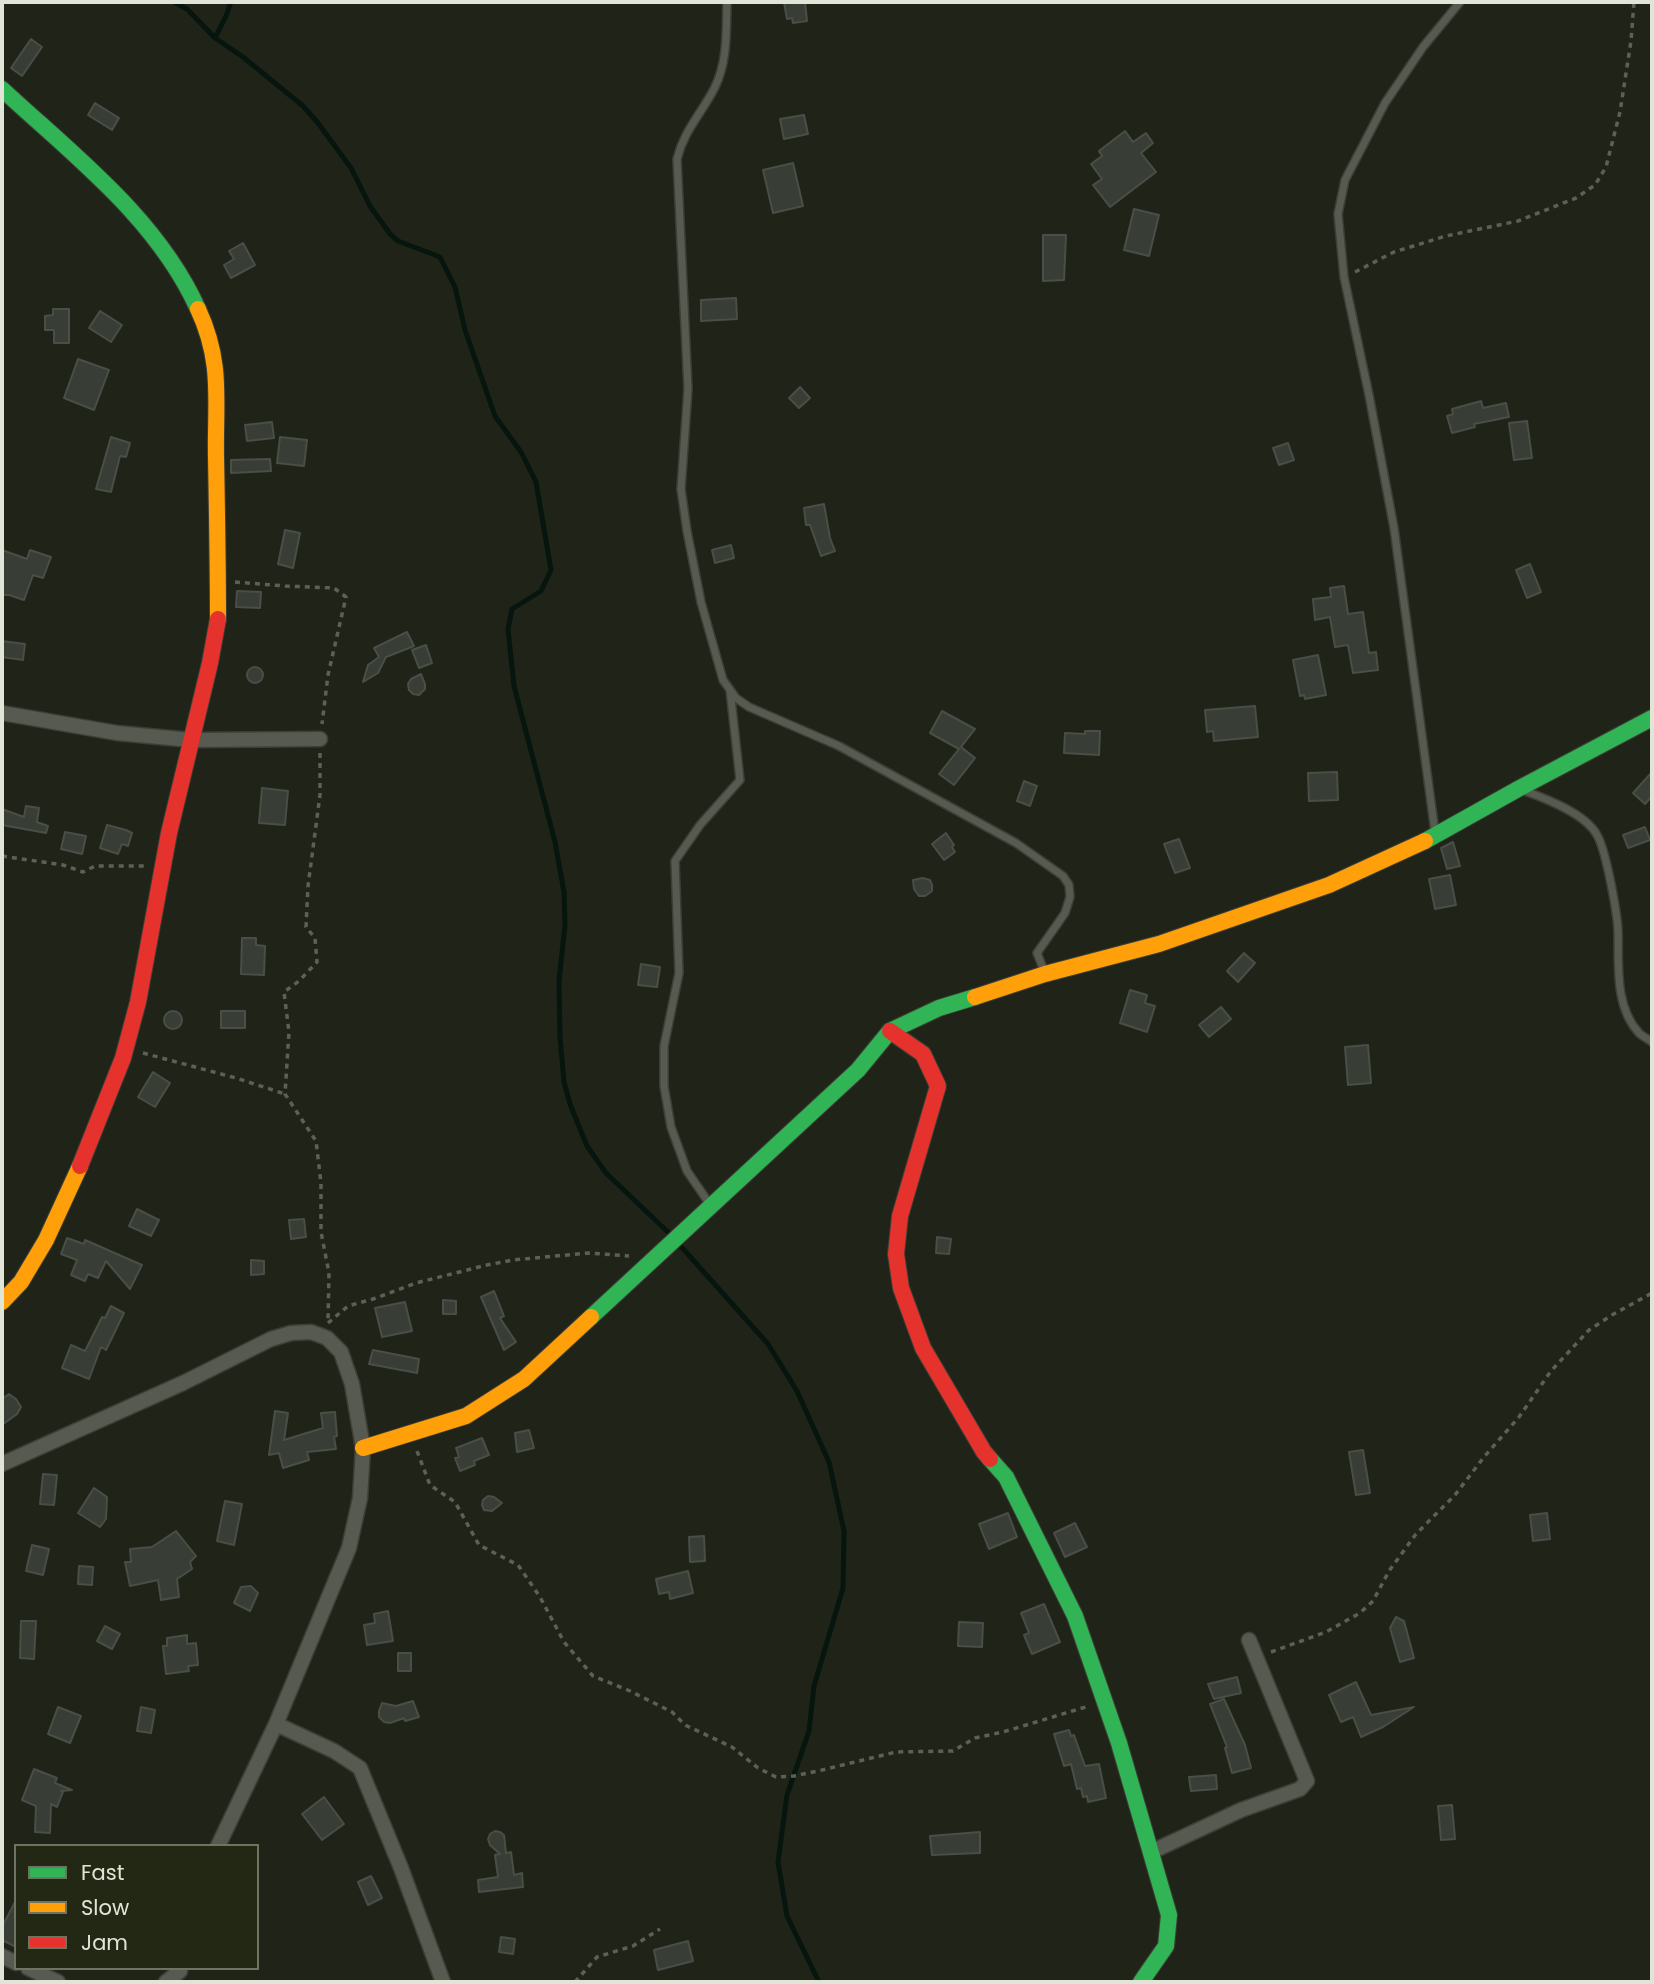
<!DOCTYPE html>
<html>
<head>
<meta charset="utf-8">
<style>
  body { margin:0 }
  #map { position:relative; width:1654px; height:1984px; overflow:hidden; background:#202418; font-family:Poppins,sans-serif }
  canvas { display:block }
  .frame { position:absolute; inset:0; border:4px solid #e1e5d8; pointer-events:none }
  .legend { position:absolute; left:14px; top:1844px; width:245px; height:126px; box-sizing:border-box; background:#222814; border:2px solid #6e7462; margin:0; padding:9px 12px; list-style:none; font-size:21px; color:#e1e5d8 }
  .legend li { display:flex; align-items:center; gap:14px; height:35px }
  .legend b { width:35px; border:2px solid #6e7462 }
</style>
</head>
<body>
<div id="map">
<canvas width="1654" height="1984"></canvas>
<div class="frame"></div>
<ul class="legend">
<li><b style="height:9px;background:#30b455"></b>Fast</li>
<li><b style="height:9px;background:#ff9f0a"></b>Slow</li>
<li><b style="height:9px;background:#e5322d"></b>Jam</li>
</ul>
</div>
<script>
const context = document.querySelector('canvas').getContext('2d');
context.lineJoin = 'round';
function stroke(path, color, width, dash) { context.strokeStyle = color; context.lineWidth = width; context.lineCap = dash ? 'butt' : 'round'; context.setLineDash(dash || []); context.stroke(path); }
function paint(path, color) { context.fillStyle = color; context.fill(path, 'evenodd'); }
stroke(new Path2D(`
  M174 2 187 9 215 38 243 57 303 106 318 123 351 168 370 206 390 234 398 241 440 257 455 287 465 330 495 416 521 452 536 482 551 570 541 591 512 609 508 629 514 686 555 842 564 892 565 925 559 981 560 1037 564 1082 570 1104 587 1146 606 1173 671 1235
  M215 38 226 16 231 2
  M677 1242 768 1344 797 1391 829 1462 844 1531 843 1588 814 1686 809 1731 787 1795 778 1862 787 1916 819 1982`), '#07150f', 5);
const building = new Path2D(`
  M784 2H805L807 21 793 23 792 18 787 19Z
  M31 39 42 47 22 76 11 68Z
  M95 103 119 118 112 130 88 115Z
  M804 115 808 134 784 139 780 119Z
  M1125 131 1133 142 1146 133 1153 143 1141 153 1156 172 1110 207 1093 185 1102 179 1091 164 1102 156 1099 151Z
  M793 163 803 206 773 213 763 170Z
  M1134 209 1159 215 1149 256 1124 250Z
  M1043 235H1066L1064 280 1043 281Z
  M243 243 255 265 231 278 224 265 234 259 229 251Z
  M736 298 737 319 701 321V300Z
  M53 309H69V343H54V330H45V316L53 315Z
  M100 311 122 325 111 342 89 328Z
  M78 359 109 370 94 410 64 398Z
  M800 387 810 398 799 408 789 398Z
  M1481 401 1483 408 1506 403 1509 417 1474 424 1475 427 1452 433 1447 416 1453 414 1452 409Z
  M1527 421 1532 458 1514 460 1509 423Z
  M272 422 274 438 247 441 245 425Z
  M111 437 130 443 126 457 120 456 111 492 96 489Z
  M280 437 307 440 304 466 277 463Z
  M1288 443 1294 460 1279 465 1273 448Z
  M270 459 271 471 231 473V460Z
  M824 504 830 538 835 551 821 556 810 525H806L804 508Z
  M285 530 300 533 293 568 278 564Z
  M731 545 734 558 715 563 712 550Z
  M2 550 27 559 30 550 51 557 43 578 33 575 24 600 9 595H2Z
  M1530 564 1541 592 1527 598 1516 570Z
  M1344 586 1348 614 1363 612 1369 653 1376 652 1378 670 1353 673 1348 645 1335 647 1330 617 1315 620 1313 599 1331 597 1330 588Z
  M237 591 261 592 260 608 236 607Z
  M407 632 414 646 386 657 378 673 363 682 368 665 379 657 374 648Z
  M2 641 25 644 23 660 2 657Z
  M426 645 432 663 419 668 412 650Z
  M1318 655 1326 695 1305 699 1304 695 1300 696 1293 660Z
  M247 675a8 8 0 1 1 16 0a8 8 0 1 1-16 0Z
  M421 674 425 684V689L419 695 413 694 409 690 408 684 411 679Z
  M1255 706 1258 737 1214 741 1213 731 1207 732 1205 710Z
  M942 711 975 729 961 747 975 758 954 785 939 774 959 749 930 733Z
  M1085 731H1100L1099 755 1064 753 1065 733 1085 734Z
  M1337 772 1338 800 1309 801 1308 773Z
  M1652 772V796L1645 804 1633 793Z
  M1024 781 1037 786 1030 806 1017 801Z
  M262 788 288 791 285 825 259 823Z
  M26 806 39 808 37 822 48 826 46 833 2 825V809L24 817Z
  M107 825 126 830 132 833 128 846 122 844 118 854 100 848Z
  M1645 827 1650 840 1628 848 1623 835Z
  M65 832 86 836 82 854 61 849Z
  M946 833 954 845 952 847 955 852 944 860 932 844Z
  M1179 839 1190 868 1175 873 1164 844Z
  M1453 842 1460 866 1447 869 1441 848Z
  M1450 875 1456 905 1435 909 1429 879Z
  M923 878 930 880 932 885V891L925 896H919L914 889 913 880Z
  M242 938H256V945L265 946 264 975 241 974Z
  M1244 953 1255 963 1238 982 1227 971Z
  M641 964 660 967 657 987 638 985Z
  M1130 990 1147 995 1145 1003 1155 1006 1147 1032 1120 1023Z
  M1221 1007 1231 1019 1209 1037 1199 1025Z
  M164 1020a9 9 0 1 1 18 0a9 9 0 1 1-18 0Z
  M221 1011H245V1028H221Z
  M1368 1045 1371 1083 1348 1085 1345 1047Z
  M153 1072 170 1083 155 1107 138 1097Z
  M137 1209 159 1220 151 1236 129 1226Z
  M304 1219 306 1237 291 1239 289 1220Z
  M937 1237 951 1239 949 1254 936 1253Z
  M67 1238 84 1244 85 1240 142 1265 130 1289 106 1261 98 1278 88 1274 85 1281 71 1275 77 1260 61 1254Z
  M251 1260 264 1261V1274L251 1275Z
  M494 1291 504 1316 500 1318 516 1342 504 1350 481 1297Z
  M443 1300 456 1301V1314H443Z
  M405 1302 412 1331 382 1337 375 1308Z
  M111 1306 124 1313 106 1350 101 1347 89 1379 62 1368 71 1345 85 1351 102 1317 105 1318Z
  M373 1350 419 1359 417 1373 369 1364Z
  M9 1394 16 1399 21 1407 17 1414 2 1425V1399Z
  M275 1411 288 1413 284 1440 323 1428 321 1413 335 1412 337 1436 334 1437 336 1449 307 1452 309 1460 283 1468 279 1453 269 1455Z
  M529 1430 534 1448 517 1452 515 1433Z
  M482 1438 489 1455 474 1461 475 1465 460 1471 455 1458 459 1457 456 1448Z
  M1363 1450 1370 1493 1356 1495 1349 1452Z
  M43 1474 57 1475 54 1505 40 1504Z
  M94 1488 107 1497 106 1519 100 1527 78 1513Z
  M488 1496 494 1497 502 1503 492 1511 484 1510 482 1505 483 1500Z
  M225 1501 242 1504 234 1545 217 1541Z
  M1008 1513 1017 1537 989 1549 979 1524Z
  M1547 1513 1550 1539 1533 1541 1530 1515Z
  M1075 1523 1087 1547 1065 1557 1054 1533Z
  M176 1531 196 1556 190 1562 192 1569 177 1579 179 1597 161 1600 158 1580 130 1586 125 1562H131L130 1549 152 1547Z
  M704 1536 705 1561 690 1562 689 1537Z
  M32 1545 49 1549 43 1575 26 1571Z
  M79 1566 93 1567 92 1585 78 1584Z
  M688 1571 693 1593 670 1599 669 1592 659 1594 656 1579Z
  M251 1586 258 1593 250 1611 234 1603 241 1587Z
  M1044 1604 1060 1642 1032 1654 1024 1635 1029 1633 1021 1613Z
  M388 1611 393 1641 367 1645 364 1625 375 1623 374 1614Z
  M1396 1617 1404 1621 1414 1658 1400 1662 1390 1628Z
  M21 1621H36L34 1659 20 1658Z
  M959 1622 983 1623 982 1647 958 1646Z
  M105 1626 120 1634 112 1649 97 1641Z
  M187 1635V1644L196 1643 198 1665 188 1666 189 1671 166 1674 163 1646H167V1638Z
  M398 1653H411V1671H398Z
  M1237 1677 1241 1693 1214 1699 1208 1684Z
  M1356 1682 1371 1715 1414 1707 1383 1727 1361 1737 1353 1717 1341 1722 1329 1695Z
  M1224 1699 1245 1745 1251 1768 1232 1773 1225 1748 1227 1747 1210 1704Z
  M413 1701 419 1717 405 1721 404 1718 390 1723 384 1722 379 1717V1711L382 1703 396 1706Z
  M58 1707 81 1716 70 1743 48 1734Z
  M141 1707 155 1710 151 1733 137 1731Z
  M1069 1730 1071 1736 1074 1735 1085 1766 1099 1764 1106 1798 1088 1802 1087 1796 1083 1797 1081 1788 1077 1789 1071 1764 1064 1766 1054 1734Z
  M34 1769 57 1778 55 1783 72 1790 61 1791 63 1792 57 1807 51 1804 50 1833 35 1832 36 1806 22 1800Z
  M1216 1775 1217 1789 1191 1791 1189 1777Z
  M324 1797 344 1824 322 1840 302 1814Z
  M1452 1805 1455 1839 1441 1840 1438 1806Z
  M495 1831 500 1832 504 1835 506 1853 511 1852 514 1875 522 1873 523 1887 479 1892 478 1880 498 1877 495 1855 500 1854 490 1845 488 1839 490 1834Z
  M980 1832V1853L932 1855 930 1836Z
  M371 1876 382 1898 368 1905 358 1882Z
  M16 1900V1947L2 1940V1927Z
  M501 1937 515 1939 513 1954 499 1952Z
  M688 1941 693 1961 658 1970 654 1950Z`);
paint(building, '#383d35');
stroke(building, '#494e46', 2);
const lane = new Path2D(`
  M727 2C726 31 728 60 715 87 702 113 684 130 677 159L688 389 681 489 687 531 701 602 723 680 736 698 749 707 839 746 1016 843 1063 876 1069 885 1070 897 1065 913 1037 953 1045 973
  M1525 791C1547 799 1586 814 1597 835 1606 850 1617 912 1618 930 1619 963 1614 1006 1639 1033 1642 1036 1648 1039 1652 1042
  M1435 832 1394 528 1369 395 1344 277 1338 214 1345 180 1385 103 1423 47 1460 2
  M709 1203 687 1171 671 1127 664 1086V1046L679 973 675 861 700 825 740 780 730 690`);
const street = new Path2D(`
  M2 713 117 733 191 740 320 739
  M2 1464 183 1383 271 1339 291 1333 311 1332 327 1338 341 1352 352 1384 363 1448 360 1498 349 1548 276 1724 218 1846
  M276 1724 334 1751 360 1768 401 1868 443 1982
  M1151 1852 1241 1810 1300 1789 1307 1781 1249 1640
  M2 1956 16 1963
  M28 1968 58 1982
  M166 1982 180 1971`);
const fast = new Path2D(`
  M2 89C73 155 157 218 198 309
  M1425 841 1518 789 1652 718
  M591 1317 858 1070 890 1031 939 1008 975 997
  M990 1459 1006 1477 1075 1616 1119 1743 1169 1915 1166 1946 1141 1982`);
const slow = new Path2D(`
  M198 309C223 363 215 400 216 457 217 511 218 565 218 619
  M975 997 1045 974 1159 944 1329 885 1425 841
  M2 1302 21 1282 46 1240 80 1166
  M363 1448 466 1416 524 1379 591 1317`);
const jam = new Path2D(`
  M890 1031 923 1054 938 1086 900 1216 896 1254 901 1288 923 1348 984 1452 990 1459
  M80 1166 123 1058 138 1002 169 833 210 663 218 619`);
stroke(lane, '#3d3f36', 10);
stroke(street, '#3d3f36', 17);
stroke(fast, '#3d3f36', 18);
stroke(slow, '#3d3f36', 18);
stroke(jam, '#3d3f36', 18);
stroke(new Path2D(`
  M1355 272 1394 252 1446 236 1518 221 1576 198 1595 185 1606 167 1620 112 1631 41 1634 2
  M235 582 285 586 334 588 346 597 328 675 322 724
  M320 753V795L308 886 306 927 315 938 317 962 299 981 284 992 289 1032 285 1094 316 1141 321 1183V1232L329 1273 328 1322
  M2 856 63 865 83 872 95 866H144
  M143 1053 236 1078 285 1094
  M328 1323 348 1306 373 1299 416 1283 487 1265 513 1260 588 1253 629 1256
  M417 1451 430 1485 455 1502 479 1545 518 1565 540 1597 564 1642 593 1676 630 1691 672 1712 685 1725 732 1747 758 1768 776 1777 794 1776 818 1771 896 1752 953 1751 975 1738 1003 1732 1089 1706
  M1271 1652 1326 1632 1360 1613 1373 1601 1389 1571 1416 1534 1455 1495 1484 1457 1519 1417 1551 1371 1589 1330 1612 1315 1652 1293
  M575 1982 597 1957 633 1946 660 1929`), '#5d6059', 3.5, [5, 5]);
stroke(lane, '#575a51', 7);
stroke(street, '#575a51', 14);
stroke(fast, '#30b455', 16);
stroke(slow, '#ff9f0a', 16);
stroke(jam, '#e5322d', 16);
</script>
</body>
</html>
